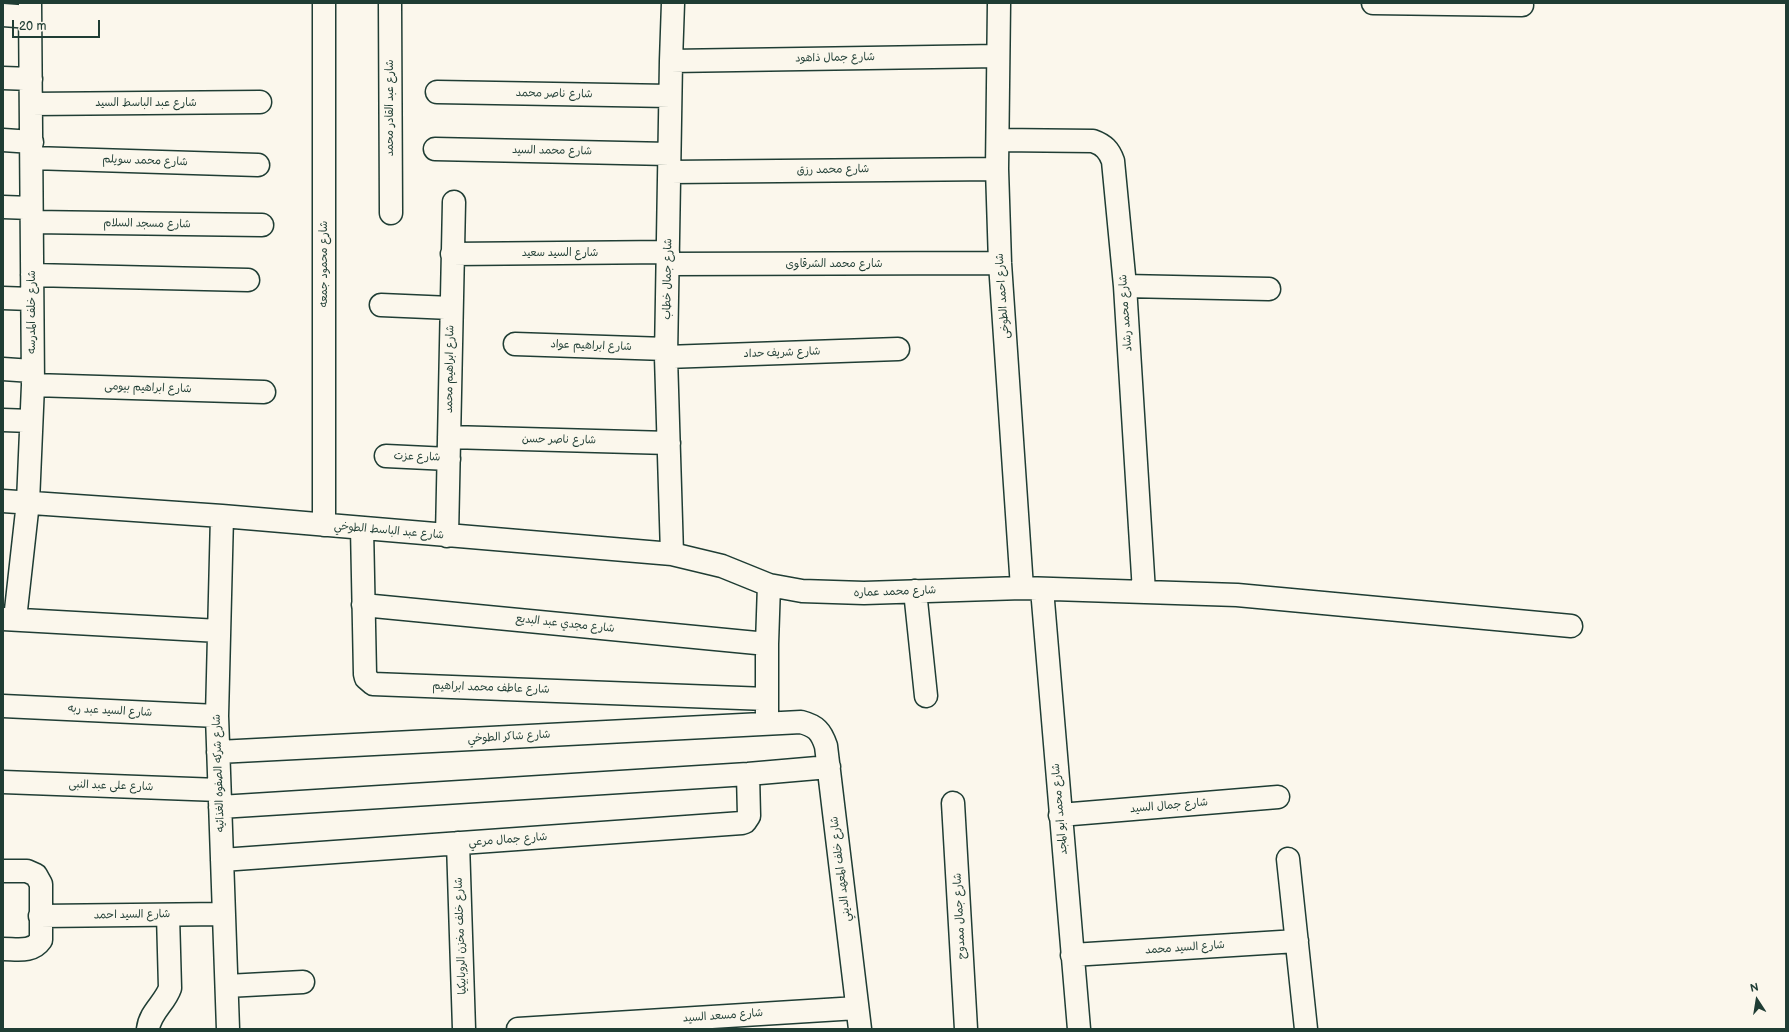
<!DOCTYPE html>
<meta charset="utf-8">
<style>
body{margin:0}
#map{position:relative;width:1789px;height:1032px;overflow:hidden;background:#fbf7ec;font-family:"Balsamiq Sans",sans-serif}
canvas{display:block}
.frame{position:absolute;inset:0;border:4px solid #1f3d34;pointer-events:none}
.north{position:absolute;left:1737px;top:980px;width:40px;height:40px;-webkit-text-stroke:3px #fbf7ec;paint-order:stroke;rotate:348deg;font-size:11px;font-weight:700;line-height:16px;text-align:center;color:#1f3d34}
.north::after{content:'';display:block;margin:auto;width:14px;height:18px;background:#1f3d34;clip-path:polygon(50% 0,100% 100%,50% 72%,0 100%)}
.scale{position:absolute;left:12px;top:20px;width:88px;height:18px;box-sizing:border-box;border:2px solid #1f3d34;border-top:0;padding-left:5px;font-size:12px;line-height:14px;white-space:nowrap;color:#1f3d34;-webkit-text-stroke:3px #fbf7ec;paint-order:stroke}
</style>
<div id="map">
<canvas width="1789" height="1032"></canvas>
<div class="frame"></div>
<div class="north">N</div>
<div class="scale">20 m</div>
</div>
<script>
const context = document.querySelector('canvas').getContext('2d');
context.lineJoin = 'round';
function strokePath(path, color, width, dash) {
  context.strokeStyle = color;
  context.lineWidth = width;
  context.lineCap = dash ? 'butt' : 'round';
  context.setLineDash(dash || []);
  context.stroke(path);
}
function write(font, color, halo, rows, align = 'center') {
  context.font = font + ' "Balsamiq Sans","Playpen Sans Arabic",sans-serif';
  context.lineWidth = 3;
  context.setLineDash([]);
  context.textBaseline = 'middle';
  context.strokeStyle = halo;
  context.fillStyle = color;
  for (const [text, x, y, turn = 0] of rows) {
    context.save();
    context.translate(x, y);
    context.rotate((+turn || 0) * Math.PI / 180);
    context.textAlign = isNaN(turn) ? turn : align;
    if (halo) context.strokeText(text, 0, 0);
    context.fillText(text, 0, 0);
    context.restore();
  }
}
const street = new Path2D(`
 M390 3 391 213
 M999 3 997 169 1000 263 1022 588
 M1373 3 1522 5
 M3 15 30 17
 M671 61 998 56
 M3 78 31 79
 M437 92 670 96
 M31 104 260 102
 M3 140 32 142
 M998 140 1093 141C1104 145 1109 150 1113 161L1125 286 1144 592
 M435 149 669 154
 M32 158 258 165
 M670 172 997 169
 M3 207 31 208
 M32 222 262 225
 M452 254 668 252
 M668 264 1000 263
 M32 275 248 280
 M1125 286 1269 289
 M3 298 31 299
 M381 305 451 308
 M515 344 666 349
 M666 357 898 349
 M3 369 32 371
 M33 385 264 392
 M3 420 31 421
 M449 437 669 443
 M386 456 449 459
 M3 501 222 516 672 554 722 566 769 585 802 591 864 593 1022 588 1237 595 1571 626
 M222 516 217 716 228 1029
 M324 525V3
 M362 528 365 674 366 678 373 684 767 699
 M447 536 454 202
 M672 554 666 357 671 61 673 3
 M1042 589 1079 1029
 M915 591 926 696
 M363 605 767 644
 M3 619 219 631
 M15 619 28 502 33 385 30 3
 M3 706 217 716
 M767 714V644L769 585
 M218 752 801 722C816 726 821 731 826 746L860 1029
 M3 782 219 790
 M953 803 966 1029
 M220 807 748 774 829 767
 M1060 815 1278 797
 M458 843 464 1029
 M1288 859 1306 1029
 M222 860 742 823 745 822 749 816 748 774
 M3 871H27L36 875 41 884V940C32 953 17 949 3 949
 M40 916 224 914
 M1072 955 1297 941
 M227 986 303 982
 M148 1029C150 1012 165 1003 170 988L168 915
 M518 1029 857 1008`);
const streetNames = [
 ["شارع جمال ذاهود",835,58,-1],
 ["شارع ناصر محمد",554,94,1],
 ["شارع عبد الباسط السيد",146,103],
 ["شارع عبد القادر محمد",390,108,-90],
 ["شارع محمد السيد",552,151,1],
 ["شارع محمد سويلم",145,161,2],
 ["شارع محمد رزق",833,170,-1],
 ["شارع مسجد السلام",147,224,1],
 ["شارع السيد سعيد",560,253],
 ["شارع محمود جمعه",324,264,-90],
 ["شارع محمد الشرقاوى",834,264],
 ["شارع جمال خطاب",668,279,-89],
 ["شارع احمد الطوخى",1003,296,-94],
 ["شارع خلف المدرسه",32,312,-90],
 ["شارع محمد رشاد",1126,313,-94],
 ["شارع ابراهيم عواد",591,346,2],
 ["شارع شريف حداد",782,353,-2],
 ["شارع ابراهيم محمد",450,369,-89],
 ["شارع ابراهيم بيومى",148,388,2],
 ["شارع ناصر حسن",559,440,1],
 ["شارع عزت",417,457,2],
 ["شارع عبد الباسط الطوخي",389,531,5],
 ["شارع محمد عماره",895,592,-2],
 ["شارع مجدي عبد البديع",565,624,6],
 ["شارع عاطف محمد ابراهيم",491,688,2],
 ["شارع السيد عبد ربه",110,711,3],
 ["شارع شاكر الطوخي",509,737,-3],
 ["شارع شركه الصفوه الغذائيه",219,773,-92],
 ["شارع على عبد النبى",111,786,2],
 ["شارع جمال السيد",1169,806,-5],
 ["شارع محمد ابو المجد",1060,809,-95],
 ["شارع جمال مرعي",508,840,-4],
 ["شارع خلف المعهد الديني",841,869,-97],
 ["شارع السيد احمد",132,915,-1],
 ["شارع جمال ممدوح",960,916,-93],
 ["شارع خلف مخزن الروبابيكيا",461,936,-92],
 ["شارع السيد محمد",1185,948,-4],
 ["شارع مسعد السيد",723,1016,-4]
];
strokePath(street, '#1f3d34', 25);
strokePath(street, '#fbf7ec', 22);
write('11px', '#1f3d34', '#fbf7ec', streetNames);
</script>
